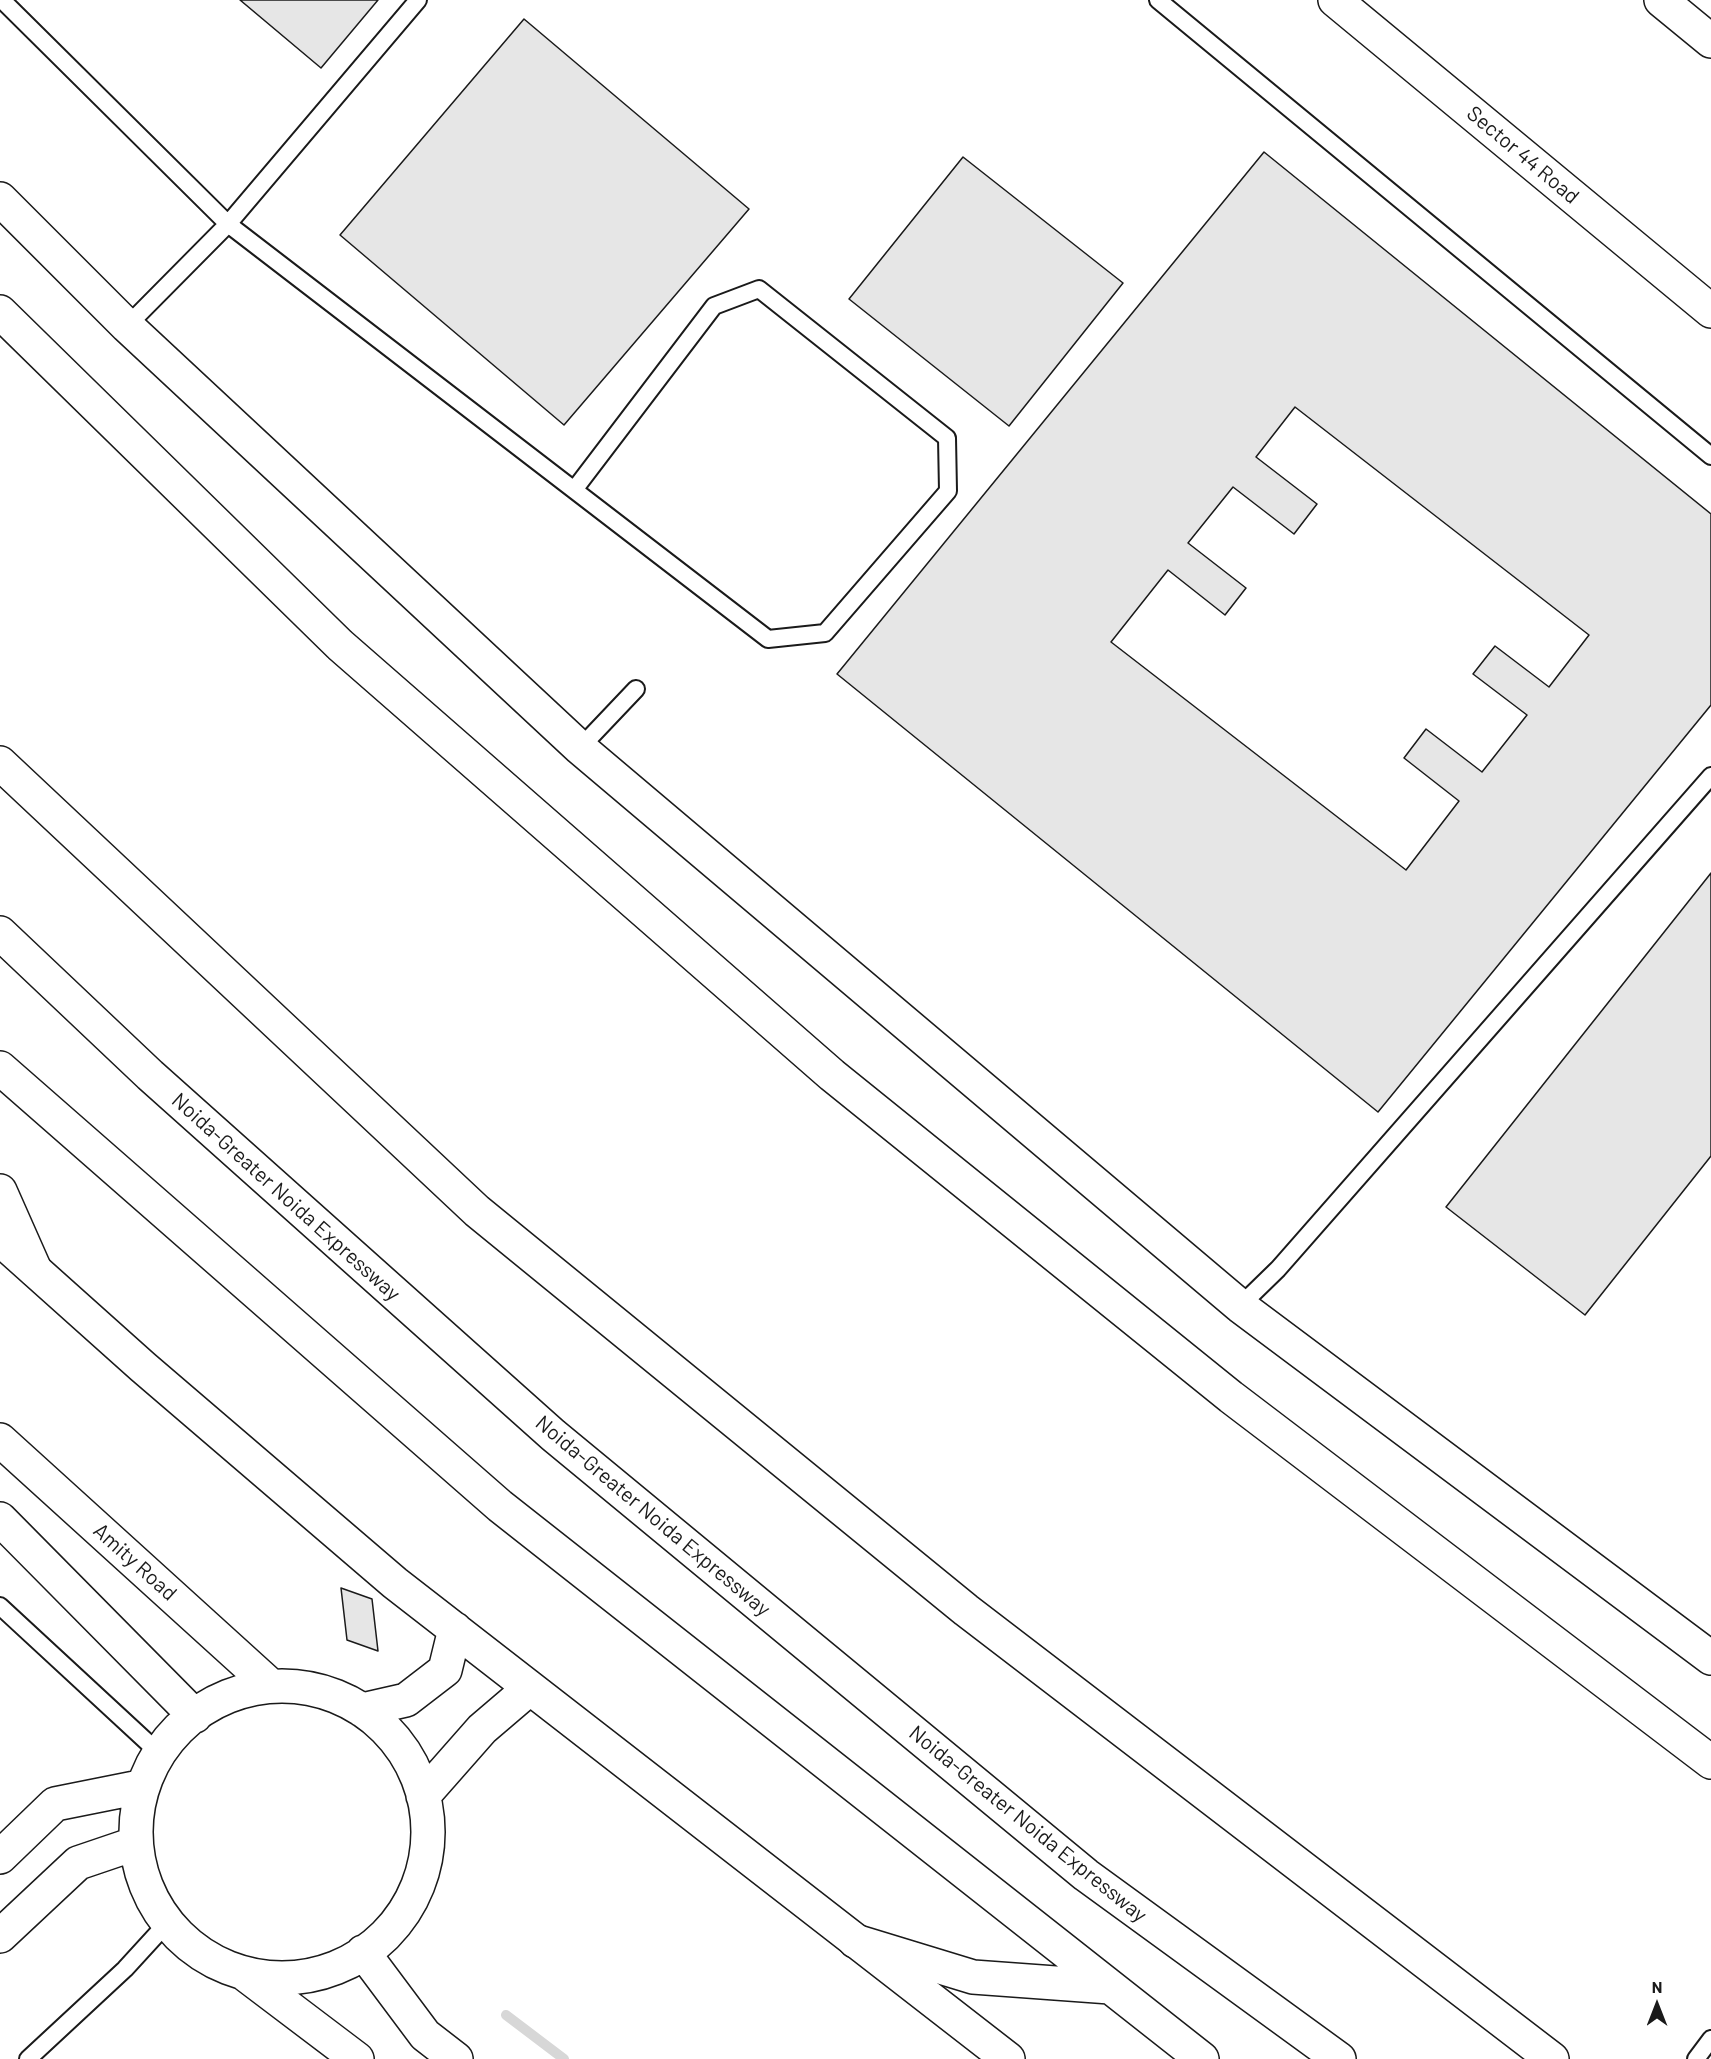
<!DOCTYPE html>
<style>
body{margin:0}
#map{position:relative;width:1711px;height:2059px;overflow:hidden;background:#fff;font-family:Barlow,sans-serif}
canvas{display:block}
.north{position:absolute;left:1627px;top:1975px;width:60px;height:60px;-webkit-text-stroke:4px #fff;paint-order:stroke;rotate:0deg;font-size:16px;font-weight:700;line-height:24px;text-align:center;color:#1a1a1a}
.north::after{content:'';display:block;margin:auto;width:21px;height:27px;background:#1a1a1a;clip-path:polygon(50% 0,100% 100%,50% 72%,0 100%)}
</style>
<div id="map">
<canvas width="1711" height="2059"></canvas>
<div class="north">N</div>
</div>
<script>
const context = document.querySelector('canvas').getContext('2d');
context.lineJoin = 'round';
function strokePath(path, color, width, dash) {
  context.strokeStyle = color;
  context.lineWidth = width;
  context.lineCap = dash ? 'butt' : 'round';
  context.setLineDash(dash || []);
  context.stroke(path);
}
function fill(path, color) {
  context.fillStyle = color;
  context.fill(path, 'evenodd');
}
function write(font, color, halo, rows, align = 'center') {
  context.font = font + ' Barlow,sans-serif';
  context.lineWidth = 4.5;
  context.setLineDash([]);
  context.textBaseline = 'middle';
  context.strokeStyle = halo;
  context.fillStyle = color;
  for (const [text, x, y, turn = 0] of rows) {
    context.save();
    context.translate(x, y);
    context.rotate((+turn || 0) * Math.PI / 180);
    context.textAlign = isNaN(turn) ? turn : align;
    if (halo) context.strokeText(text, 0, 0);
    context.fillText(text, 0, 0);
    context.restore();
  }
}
const stream = new Path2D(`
 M506 2015 564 2059`);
const building = new Path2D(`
 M240 0H378L321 68Z
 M524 19 749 209 564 425 340 235Z
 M1264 152 1711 514V705L1378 1112 837 674ZM1295 407 1589 635 1549 687 1495 646 1473 674 1527 715 1482 772 1426 729 1404 758 1459 801 1406 870 1111 642 1168 570 1225 615 1246 588 1188 543 1233 487 1294 534 1317 504 1256 457Z
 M963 157 1123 283 1009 426 849 299Z
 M1711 873V1156L1585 1315 1446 1207Z
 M341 1588 372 1599 378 1651 347 1640Z`);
const lane = new Path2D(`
 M2 0 228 224 418 0
 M1158 0 1711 456
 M127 326 228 224 768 639 825 633 948 491 947 438 759 289 714 306 574 490
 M580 748 636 689
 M1240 1306 1278 1269 1711 776
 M0 1606 159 1753
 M28 2059 125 1969 168 1922
 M1696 2059 1711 2039`);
const street = new Path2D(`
 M1335 0 1711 311
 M1661 0 1711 41`);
const secondary = new Path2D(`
 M0 199 127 326 580 748 1240 1306 1711 1658
 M0 312 340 645 832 1075 1231 1397 1711 1762
 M0 763 477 1211 966 1610 1552 2059
 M0 1239 143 1367 395 1583 1008 2059
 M0 1440 270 1685
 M0 1519 195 1716
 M136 1832a146 146 0 1 1 292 0a146 146 0 1 1-292 0Z
 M362 1710 406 1700 445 1670 455 1629
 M423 1796 482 1729 530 1688
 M0 1857 55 1804 140 1787
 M0 1936 78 1863 134 1844
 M363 1952 425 2035 456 2059
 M246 1975 357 2059`);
const highway = new Path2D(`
 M0 933 150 1075 553 1435 1086 1875 1339 2059
 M0 1068 500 1506 1202 2059
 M0 1191 35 1270
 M855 1941 973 1977 1110 1987`);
const streetNames = [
 ["Sector 44 Road",1523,155,40],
 ["Noida-Greater Noida Expressway",286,1197,42],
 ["Noida-Greater Noida Expressway",653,1516,40],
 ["Amity Road",135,1562,42],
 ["Noida-Greater Noida Expressway",1028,1824,39]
];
strokePath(stream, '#d7d7d7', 10);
fill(building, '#e6e6e6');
strokePath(building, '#1a1a1a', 1.5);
strokePath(lane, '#1a1a1a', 20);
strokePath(street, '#1a1a1a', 36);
strokePath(secondary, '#1a1a1a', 36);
strokePath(highway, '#1a1a1a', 36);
strokePath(lane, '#fff', 16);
strokePath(street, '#fff', 33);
strokePath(secondary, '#fff', 33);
strokePath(highway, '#fff', 33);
write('21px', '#1a1a1a', '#fff', streetNames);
</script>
